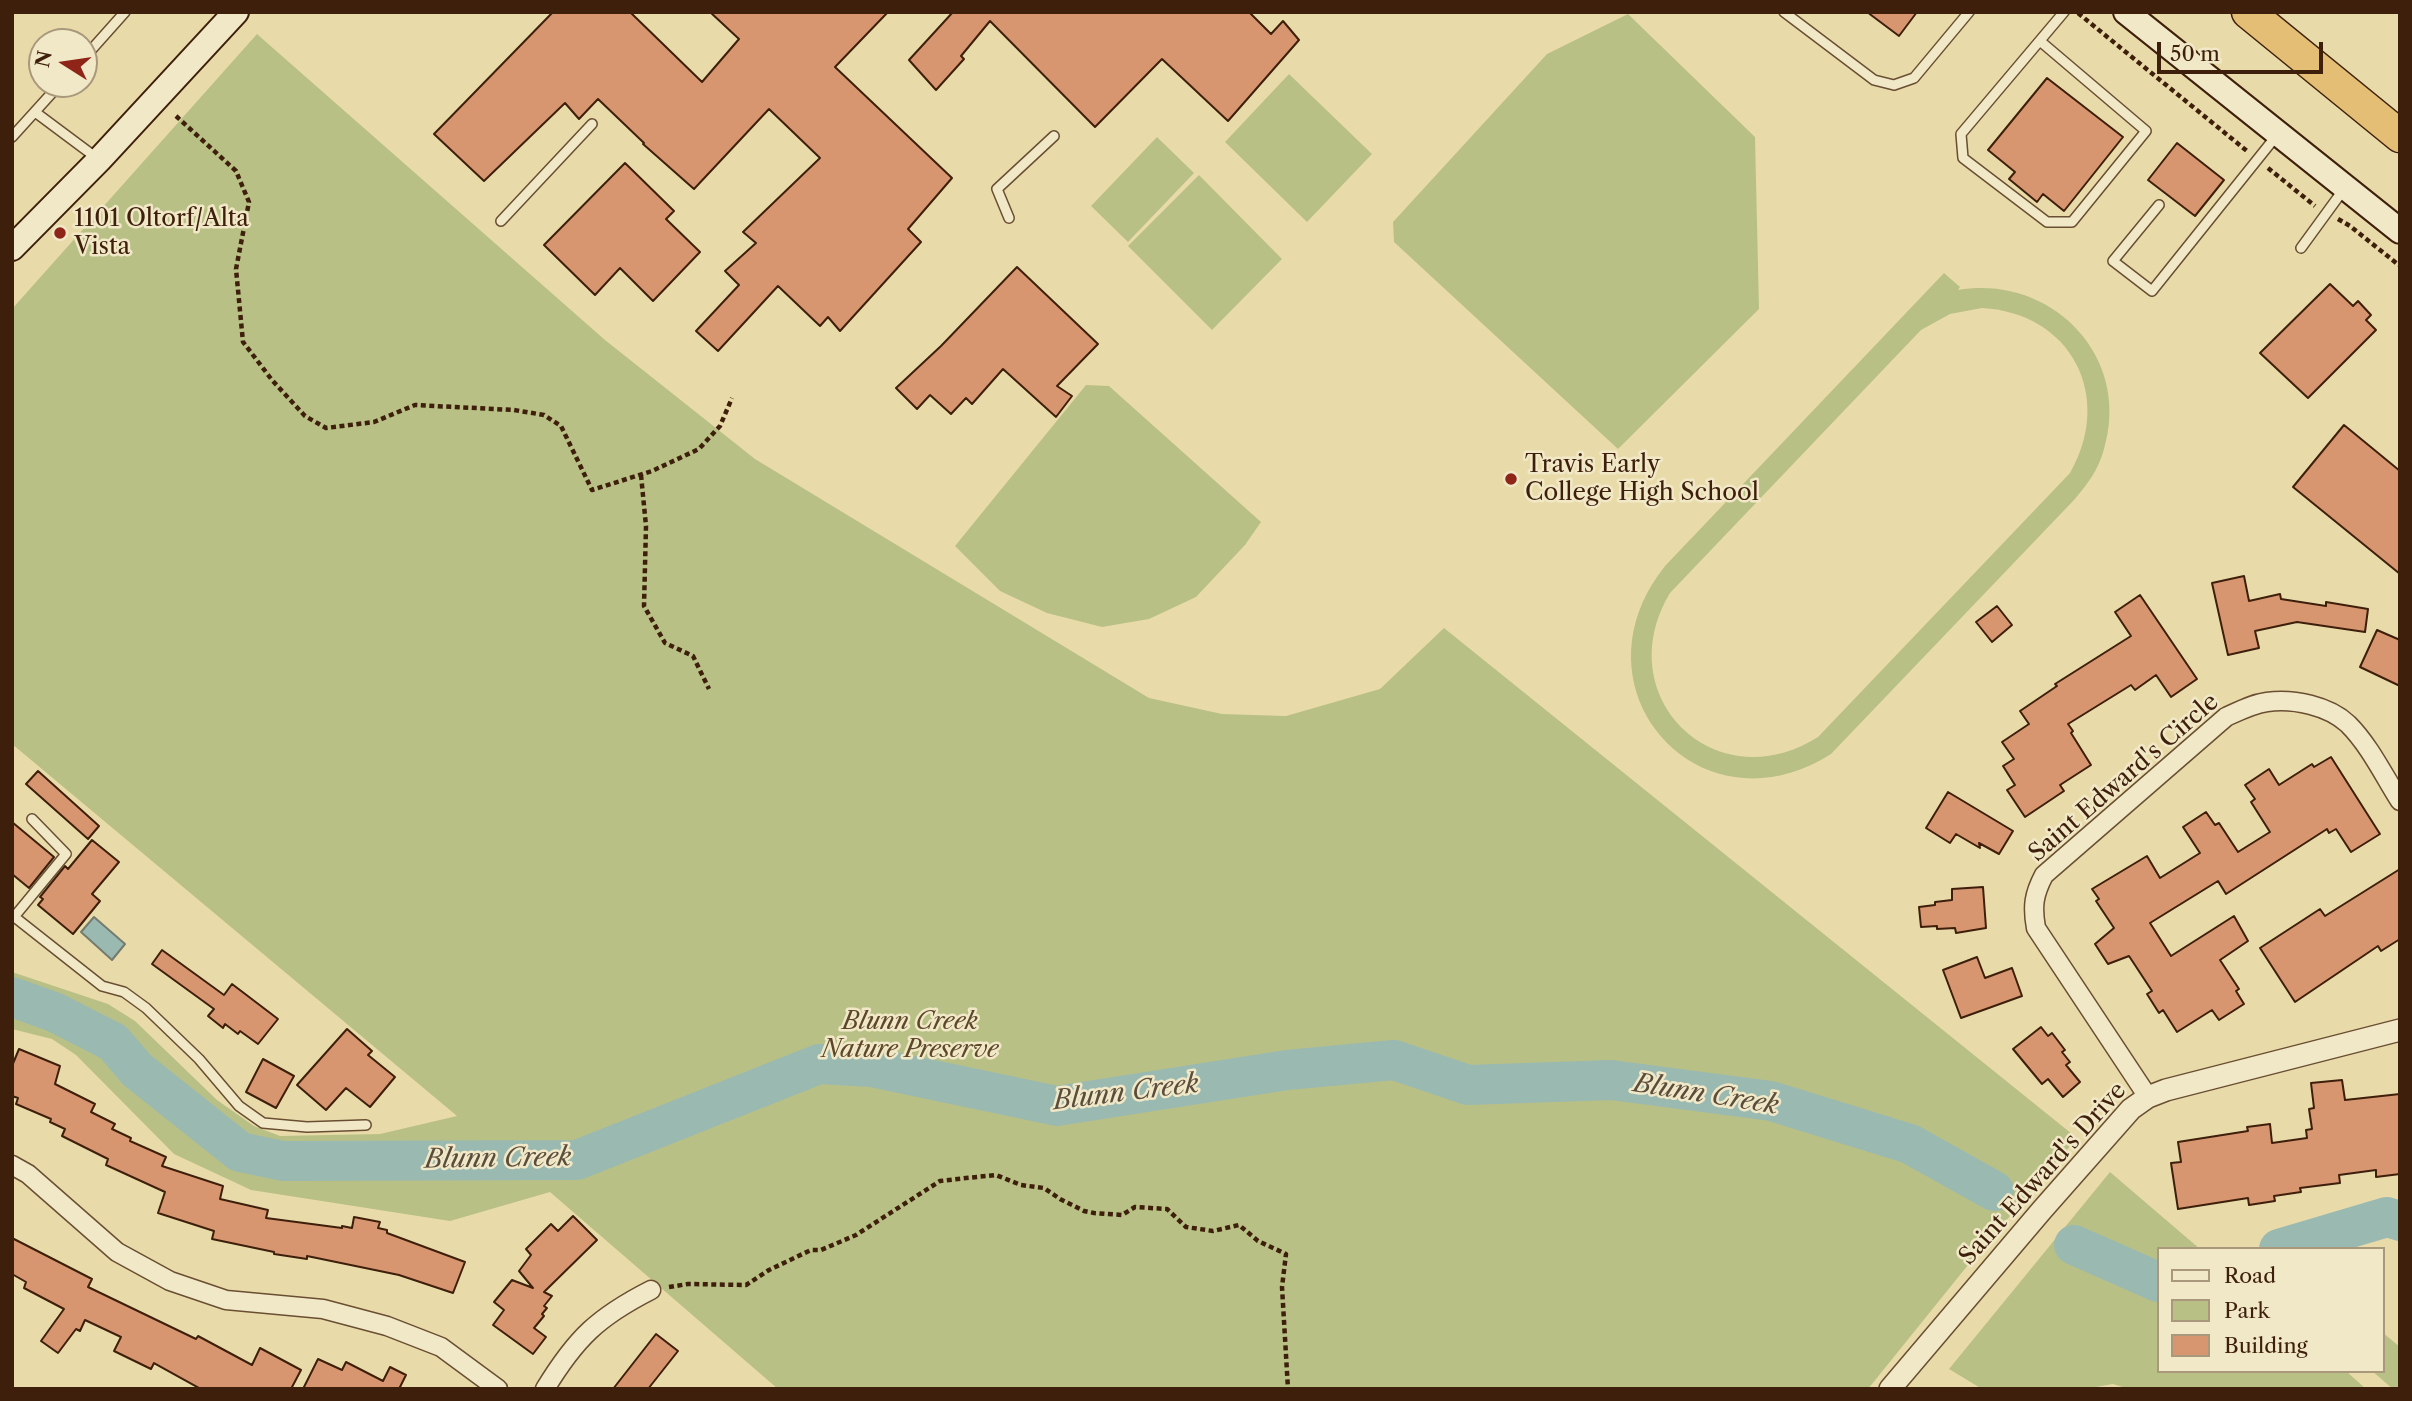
<!DOCTYPE html>
<style>
body{margin:0}
#map{position:relative;width:2412px;height:1401px;overflow:hidden;background:#e9dba9;font-family:"Libre Caslon Text",serif}
canvas{display:block}
.frame{position:absolute;inset:0;border:14px solid #3e1f0b;pointer-events:none}
.legend{position:absolute;left:2157px;top:1247px;width:228px;height:126px;box-sizing:border-box;background:#f1e8c7;border:2px solid #a9987c;margin:0;padding:9px 12px;list-style:none;font-size:21px;color:#3e1f0b}
.legend li{display:flex;align-items:center;gap:14px;height:35px}
.legend b{width:35px;border:2px solid #a9987c}
.north{position:absolute;left:28px;top:28px;width:70px;height:70px;box-sizing:border-box;background:#f1e8c7;border:2px solid #a9987c;border-radius:50%;rotate:282deg;font-size:19px;font-weight:700;line-height:28px;text-align:center;color:#3e1f0b}
.north::after{content:'';display:block;margin:auto;width:24px;height:32px;background:#8f2418;clip-path:polygon(50% 0,100% 100%,50% 72%,0 100%)}
.scale{position:absolute;left:2157px;top:42px;width:166px;height:32px;box-sizing:border-box;border:4px solid #3e1f0b;border-top:0;padding-left:9px;font-size:21px;line-height:24px;white-space:nowrap;color:#3e1f0b;-webkit-text-stroke:5px #f1e8c7;paint-order:stroke}
</style>
<div id="map">
<canvas width="2412" height="1401"></canvas>
<div class="frame"></div>
<ul class="legend">
<li><b style="height:9px;background:#f1e8c7"></b>Road</li>
<li><b style="height:19px;background:#b9c086"></b>Park</li>
<li><b style="height:19px;background:#d79670"></b>Building</li>
</ul>
<div class="north">N</div>
<div class="scale">50 m</div>
</div>
<script>
const context = document.querySelector('canvas').getContext('2d');
context.lineJoin = 'round';
function fill(path, color) {
  context.fillStyle = color;
  context.fill(path, 'evenodd');
}
function strokePath(path, color, width, dash) {
  context.strokeStyle = color;
  context.lineWidth = width;
  context.lineCap = dash ? 'butt' : 'round';
  context.setLineDash(dash || []);
  context.stroke(path);
}
function write(font, color, halo, rows, align = 'center') {
  context.font = font + ' "Libre Caslon Text",serif';
  context.lineWidth = 5;
  context.setLineDash([]);
  context.textBaseline = 'middle';
  context.strokeStyle = halo;
  context.fillStyle = color;
  for (const [text, x, y, turn = 0] of rows) {
    context.save();
    context.translate(x, y);
    context.rotate((+turn || 0) * Math.PI / 180);
    context.textAlign = isNaN(turn) ? turn : align;
    if (halo) context.strokeText(text, 0, 0);
    context.fillText(text, 0, 0);
    context.restore();
  }
}
const green = new Path2D(`
 M1628 14 1755 137 1759 309 1618 449 1394 242 1393 222 1547 54Z
 M257 34 605 340 755 459 1149 698 1222 714 1286 716 1380 689 1444 628 2077 1138 1968 1265 1868 1389H778L550 1192 450 1221 251 1190 174 1154 76 1055 52 1039 12 1029V972L108 1004 135 1021 217 1100 254 1126 280 1136 380 1134 457 1116 12 744V309Z
 M1289 74 1372 154 1307 222 1225 142Z
 M1157 137 1194 173 1128 242 1091 206Z
 M1199 175 1282 259 1212 330 1128 246Z
 M1944 273 1960 287 1958 290C2051 274 2132 356 2104 449 2099 469 2087 485 2074 500L1831 754C1699 838 1567 688 1665 566ZM1982 308C2072 313 2114 397 2070 473L1818 737C1715 802 1608 696 1670 593L1921 330 1950 314Z
 M1086 385 1109 386 1261 522 1245 545 1196 597 1149 619 1102 627 1047 613 1000 591 955 546Z
 M2110 1172 2200 1249H2158V1371H2346L2366 1389H2129L2113 1384 2084 1389H1982L1949 1369Z
 M2382 1332 2400 1347V1389H2393L2372 1371H2382Z`);
const water = new Path2D(`
 M94 917 125 944 112 960 81 932Z`);
const river = new Path2D(`
 M12 997 54 1012 113 1042 137 1070 240 1152 283 1161 577 1160 819 1064 871 1067 1057 1106 1287 1070 1394 1060 1468 1085 1611 1080 1771 1101 1910 1144 1994 1191
 M2074 1245 2158 1282
 M2279 1249 2387 1217 2400 1221`);
const building = new Path2D(`
 M553 12H630L702 82 739 39 710 12H888L835 67 952 178 908 229 921 242 840 331 828 317 820 326 778 286 718 351 696 331 739 285 725 271 756 243 743 232 820 158 769 109 694 189 643 144 644 143 598 99 579 119 565 103 484 181 434 134Z
 M953 12H1249L1271 34 1283 21 1299 40 1228 121 1162 59 1095 127 990 21 961 56 964 59 936 90 909 60Z
 M1867 12H1917L1899 36Z
 M2047 78 2123 137 2064 211 2043 194 2037 202 2009 179 2015 172 1988 150Z
 M2177 143 2224 180 2195 216 2148 180Z
 M625 163 674 211 666 219 700 252 653 301 620 268 595 295 544 245Z
 M1017 267 1098 344 1057 386 1072 396 1056 417 1003 369 972 404 966 398 951 414 930 395 917 409 896 388 941 346Z
 M2330 284 2353 306 2358 301 2371 315 2366 320 2376 330 2308 398 2260 353Z
 M2344 425 2400 471V574L2293 487Z
 M2244 576 2249 601 2280 594 2281 599 2326 606V602L2368 609 2365 632 2297 622 2255 631 2259 648 2228 655 2212 583Z
 M2140 595 2197 679 2171 697 2156 675 2135 690 2131 685 2068 724 2073 731 2071 733 2091 765 2060 785 2064 791 2025 817 2007 790 2015 785 2003 766 2014 759 2002 742 2029 724 2020 711 2057 686 2055 684 2131 636 2115 612Z
 M1997 606 2012 625 1992 642 1976 622Z
 M2377 630 2400 640V686L2360 667Z
 M2331 757 2380 834 2351 852 2336 829 2329 833 2327 829 2226 894 2218 881 2150 923 2171 956 2234 916 2248 941 2220 960 2239 989 2236 991 2244 1004 2219 1020 2212 1010 2177 1032 2163 1010 2159 1013 2147 994 2152 991 2129 956 2108 964 2095 944 2114 928 2096 901 2099 899 2092 889 2147 856 2160 878 2200 853 2183 827 2206 812 2215 825 2219 823 2238 852 2270 832 2251 802 2255 799 2245 785 2269 769 2279 785 2312 764 2314 767Z
 M38 771 99 826 88 839 26 784Z
 M1948 792 2013 831 1999 854 1979 843 1980 848 1956 834 1950 843 1926 828Z
 M12 822 54 857 29 888 12 874Z
 M92 840 119 862 92 894 100 901 73 934 38 905 43 899 40 897 65 866 68 869Z
 M2400 869V939L2381 951 2378 946 2295 1002 2260 948 2320 909 2325 916Z
 M1983 887 1986 928 1956 933 1955 928 1937 929V926L1921 927 1919 907 1935 905V902L1952 900V889Z
 M162 950 224 995 232 984 278 1019 258 1044 240 1031 238 1034 225 1024 223 1028 208 1016 214 1009 152 964Z
 M1977 957 1985 978 2012 968 2022 996 1961 1018 1943 970Z
 M2041 1027 2048 1036 2052 1033 2065 1050 2062 1052 2070 1062 2066 1065 2080 1082 2063 1097 2048 1079 2042 1084 2013 1049Z
 M347 1029 372 1051 368 1055 395 1077 370 1107 346 1088 326 1110 297 1085Z
 M19 1049 60 1066 55 1084 95 1104 91 1112 115 1124 112 1129 131 1138 130 1141 166 1157 162 1166 223 1186 220 1199 268 1210 266 1218 342 1228V1226L352 1228 354 1217 380 1222 378 1228 387 1230V1233L465 1262 453 1293 399 1275 307 1256V1259L274 1254V1252L212 1239 214 1231 158 1213 165 1192 106 1165 108 1159 62 1136 65 1129 50 1122 51 1119 16 1104 18 1098 12 1096V1066Z
 M263 1059 294 1076 276 1108 246 1092Z
 M2342 1080 2345 1100 2400 1094V1174L2376 1177V1170L2339 1175 2340 1183 2300 1188 2301 1192 2274 1196 2275 1201 2249 1205 2248 1198 2178 1209 2171 1163 2181 1162 2178 1142 2248 1131 2247 1127 2270 1124 2272 1143 2307 1138 2306 1130 2312 1129 2309 1109 2314 1108 2311 1083Z
 M573 1216 597 1240 544 1292 552 1296 544 1306 547 1308 542 1314 544 1316 534 1328 546 1337 533 1354 493 1325 504 1310 494 1302 512 1280 533 1288 519 1271 531 1255 526 1249 551 1224 558 1231Z
 M12 1238 92 1279 88 1287 196 1339 198 1336 252 1365 260 1348 301 1370 291 1389H201L154 1363 151 1369 114 1351 121 1337 85 1320 80 1331 76 1329 58 1353 41 1341 64 1309 24 1288 26 1282 12 1274Z
 M656 1334 678 1351 648 1389H613Z
 M318 1359 342 1370 346 1362 383 1381 390 1367 406 1375 399 1389H303Z`);
const path = new Path2D(`
 M2078 13 2247 151
 M176 116 236 171 249 202 236 269 243 342 272 380 305 416 326 428 374 422 415 405 514 410 544 415 561 426 592 490 652 471 699 449 720 426 732 398
 M2268 168 2315 206
 M2338 219 2350 226 2400 266
 M641 475 646 526 644 606 665 643 693 656 709 689
 M669 1287 688 1284 746 1285 769 1270 811 1250H821L856 1235 940 1181 966 1178 996 1175 1021 1185 1044 1188 1060 1199 1084 1211 1094 1213 1122 1215 1135 1207 1167 1209 1186 1227 1213 1231 1239 1225 1258 1241 1286 1254 1282 1287 1288 1389`);
const service = new Path2D(`
 M1784 12 1874 80 1894 85 1914 78 1969 12
 M2040 41 2146 131 2072 222H2047L1963 158 1961 134 2064 12
 M84 58 125 12
 M35 112 98 159
 M12 137 60 84
 M2159 205 2113 261 2152 291 2277 135
 M1009 218 997 189 1054 136
 M501 221 592 124
 M2301 248 2344 189
 M12 915 102 986 124 992 146 1008 199 1059 239 1106 263 1123 307 1127 366 1125
 M14 917 66 854 32 819`);
const minor = new Path2D(`
 M2148 1097 2036 928C2032 906 2034 894 2044 875L2226 717C2239 711 2252 704 2267 702 2293 698 2329 706 2348 724 2370 746 2384 776 2400 801
 M12 1165 28 1174 117 1252 170 1281 226 1300 323 1309 387 1326 441 1347 498 1389
 M545 1389C576 1338 598 1317 651 1290`);
const tertiary = new Path2D(`
 M1890 1389 2042 1210 2131 1109 2148 1097 2166 1090 2400 1030`);
const secondary = new Path2D(`
 M2126 12 2400 231
 M12 248 99 160 236 12`);
const motorway = new Path2D(`
 M2248 12 2400 136`);
const markers = [
 [60,233,7,"#8f2418"],
 [1511,479,7,"#8f2418"]
];
const poiNames = [
 ["1101 Oltorf/Alta",74,219],
 ["Vista",74,247],
 ["Travis Early",1525,465],
 ["College High School",1525,493]
];
const streetNames = [
 ["Saint Edward's Circle",2124,778,-41],
 ["Saint Edward's Drive",2043,1174,-48]
];
const parkNames = [
 ["Blunn Creek",910,1022],
 ["Nature Preserve",910,1050]
];
const waterNames = [
 ["Blunn Creek",1126,1093,-7],
 ["Blunn Creek",1706,1095,9],
 ["Blunn Creek",498,1159,-1]
];
fill(green, '#b9c086');
fill(water, '#9ab9b1');
strokePath(water, '#757b6f', 2);
strokePath(river, '#9ab9b1', 40);
fill(building, '#d79670');
strokePath(building, '#3e1f0b', 2);
strokePath(service, '#694e32', 12);
strokePath(minor, '#694e32', 21);
strokePath(tertiary, '#694e32', 24);
strokePath(secondary, '#3e1f0b', 28);
strokePath(motorway, '#3e1f0b', 35);
strokePath(path, '#3e1f0b', 4.5, [5, 3.5]);
strokePath(service, '#f1e8c7', 9);
strokePath(minor, '#f1e8c7', 18);
strokePath(tertiary, '#f1e8c7', 21);
strokePath(secondary, '#f1e8c7', 24);
strokePath(motorway, '#e4be74', 32);
for (const [x, y, r, color] of markers) {
  const dot = new Path2D();
  dot.arc(x, y, r, 0, 2 * Math.PI);
  context.fillStyle = color;
  context.fill(dot);
  strokePath(dot, '#f1e8c7', 2.5);
}
write('24px', '#3e1f0b', '#f1e8c7', poiNames, 'left');
write('24px', '#3e1f0b', '#f1e8c7', streetNames);
write('italic 24px', '#5d472a', '#f1e8c7', parkNames);
write('italic 26px', '#5a4d3d', '#f1e8c7', waterNames);
</script>
